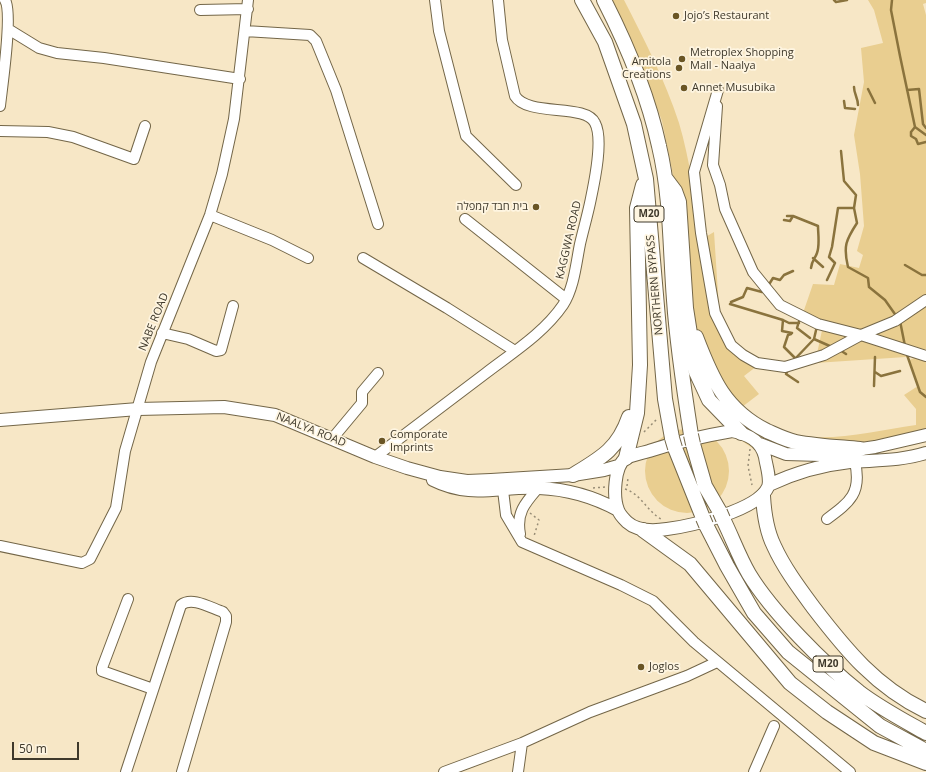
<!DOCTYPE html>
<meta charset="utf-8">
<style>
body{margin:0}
#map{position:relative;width:926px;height:772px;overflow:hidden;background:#f7e7c6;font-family:"Open Sans",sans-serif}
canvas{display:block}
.scale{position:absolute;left:12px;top:742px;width:67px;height:18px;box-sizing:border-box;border:2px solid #3f392b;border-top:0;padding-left:5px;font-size:12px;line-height:14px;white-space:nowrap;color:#3f392b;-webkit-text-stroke:3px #fef5e1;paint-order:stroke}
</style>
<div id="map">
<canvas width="926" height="772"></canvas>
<div class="scale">50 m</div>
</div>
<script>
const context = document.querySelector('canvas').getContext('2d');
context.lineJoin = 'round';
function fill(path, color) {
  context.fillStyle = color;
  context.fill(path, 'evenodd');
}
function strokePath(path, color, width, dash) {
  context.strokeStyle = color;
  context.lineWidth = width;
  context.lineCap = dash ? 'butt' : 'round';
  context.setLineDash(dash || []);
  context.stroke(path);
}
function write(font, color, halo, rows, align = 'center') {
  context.font = font + ' "Open Sans",Heebo,sans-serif';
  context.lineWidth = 3.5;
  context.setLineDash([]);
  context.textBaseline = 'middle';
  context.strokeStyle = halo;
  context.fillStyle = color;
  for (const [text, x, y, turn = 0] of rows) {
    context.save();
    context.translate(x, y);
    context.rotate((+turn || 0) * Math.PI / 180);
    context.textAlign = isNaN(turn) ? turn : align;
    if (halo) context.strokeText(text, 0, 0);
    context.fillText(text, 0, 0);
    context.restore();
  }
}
const green = new Path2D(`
 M612 0H624C644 39 665 80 679 123 690 160 695 201 702 239L714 232 720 324 757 366 744 376 759 394 742 407C750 414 760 424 769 428 816 447 868 432 916 425V409L904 395 918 386 909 360 926 354V437L903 445 757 451 742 441 733 427 707 407 672 170 662 121 628 32Z
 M868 0H926V3L923 4 926 15V349L906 357 815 363 824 321 803 313 813 284 834 285 840 264 859 268 863 255 857 251 864 226 860 174 854 135 864 82 861 48 883 43 874 10Z
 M645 471a42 42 0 1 1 84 0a42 42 0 1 1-84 0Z`);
const stream = new Path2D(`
 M834 0 836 2 847 0
 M892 0 891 10 900 56 915 127 911 132V136L916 139 918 144 926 142
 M854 87C854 94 858 98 858 105
 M868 89 875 103
 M907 90 919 89 923 124 926 128
 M844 101 845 108 855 109
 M915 127 926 135
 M841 151 844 181 856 195 854 208 857 223C846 240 843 246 848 267L868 278 869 287 885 300 897 317
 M787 216H793L818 226C818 234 820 245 817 253 815 259 812 260 811 268
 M784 220 790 221 793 216
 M813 258 823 267
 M905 265 922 275H926
 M827 280 835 263 829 257 832 247 838 208H853
 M768 286 773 278 780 280 784 275 793 271
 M731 302 743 297 747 288 762 292 764 289
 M730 304 783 320 782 331 792 333
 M800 318 797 328 810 338
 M783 320 789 323H799
 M900 321 905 346
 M791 334 788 335 784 347 795 358
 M814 339 832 347
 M840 350 846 354
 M906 352 920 392 926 397
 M794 360 814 339 817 326
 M788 370 786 374 798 382
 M875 372 881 376 900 371
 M874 386 875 357`);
const path = new Path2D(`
 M644 432 657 419
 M750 449 748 466 752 485
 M627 486 628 478
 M593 488 606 487
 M625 489C641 494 647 511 661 519
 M530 513 539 520 534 536`);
const minor = new Path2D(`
 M435 0 439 31 466 136 516 185
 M200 10 248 9
 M8 29 39 48 57 53 104 58 240 79
 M245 31 310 35 316 41 336 90 378 224
 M718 90 694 172 701 233 715 313 731 345 743 355 757 363 785 367 824 355 861 335 895 321 926 300
 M0 106C2 87 13 13 5 0
 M717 106 713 165 720 185 725 209 753 272 766 288 780 305 818 324 861 335 926 356
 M0 131 48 132 73 137 134 159 145 126
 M210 215 272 240 308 258
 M465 219 566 299
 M363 258 447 308 515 351
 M162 333 188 339 216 351 221 350 233 306
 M332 439 362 403V392L378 373
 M375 457C412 429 449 401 486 373 512 353 544 333 563 305 574 288 576 264 580 244 583 231 587 217 590 203 594 184 604 140 595 123 586 103 528 117 515 96L502 40 498 0
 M502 482 506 515 522 542 621 585 653 601 694 642 850 772
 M827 519C850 502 862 493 855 462
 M520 534C516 513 525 503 538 488
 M0 546 82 563 90 559 116 508 125 451 151 362 210 215 222 174 234 119 248 0
 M128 599 102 668V671L153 689
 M126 772 181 605C192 596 211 608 223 612L226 616V622L182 772
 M444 772 522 743 590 712 687 676 717 662
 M518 772 522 743
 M754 772 774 726`);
const major = new Path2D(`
 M0 420 138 409 224 407 275 415 375 457 407 468 440 477 467 481 491 480 573 475 604 470 618 466
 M732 431C747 434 761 440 765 457 766 465 771 479 768 487 758 510 691 526 667 529 654 531 638 532 627 522 624 519 619 513 618 510 613 497 614 466 626 458 632 455 642 453 649 451 676 442 703 436 732 431Z
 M760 444 786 454 821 455 875 447 926 435
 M433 480C471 499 499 486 539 488 566 489 594 497 618 510
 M769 485C794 473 822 465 850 462 876 460 901 461 926 453`);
const highway = new Path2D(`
 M582 0 605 42 634 124 646 179 665 399 672 438
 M604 0C628 47 648 95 659 146 671 196 670 249 674 300 677 345 684 390 691 435
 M666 179 675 191 679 202 686 308 696 372 709 400 741 433
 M696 337C712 379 725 410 767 431 776 435 786 440 796 442 817 446 839 447 860 449
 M693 444 705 486 720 512
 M675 448 703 518
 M626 458 637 413 640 365 637 208 643 185
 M573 475C601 458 618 449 629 417
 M763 496C764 513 766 530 774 546 784 568 799 588 813 607 846 650 876 687 926 711
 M723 519C732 537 739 557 749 574 772 612 824 664 859 692 880 708 903 720 926 733
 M706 525 727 566 754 613 788 652 880 726 926 751
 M643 530 690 564 790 683 827 712 874 743 926 763`);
const highwayBridge = new Path2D(`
 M691 435 693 444
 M672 438 675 448
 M720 512 723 519
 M703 518 706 525`);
const markers = [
 [676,16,4,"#6a5524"],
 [682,59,4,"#6a5524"],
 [679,68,4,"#6a5524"],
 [684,88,4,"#6a5524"],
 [536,207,4,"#6a5524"],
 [382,441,4,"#6a5524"],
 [641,667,4,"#6a5524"]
];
const shields = [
 [649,214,30],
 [828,664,30]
];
const shieldNames = [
 ["M20",649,214],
 ["M20",828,664]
];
const poiNames = [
 ["Jojo’s Restaurant",684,16],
 ["Metroplex Shopping",690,53],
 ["Mall - Naalya",690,66],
 ["Amitola",671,62,"right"],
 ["Creations",671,75,"right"],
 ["Annet Musubika",692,88],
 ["בית חבד קמפלה",528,207,"right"],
 ["Comporate",390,435],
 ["Imprints",390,448],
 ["Joglos",649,667]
];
const streetNames = [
 ["KAGGWA ROAD",569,240,-77],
 ["NORTHERN BYPASS",655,285,-95],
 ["NABE ROAD",154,322,-68],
 ["NAALYA ROAD",311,430,22]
];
fill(green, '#e9ce90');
strokePath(stream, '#8a733d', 2.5);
strokePath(minor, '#736648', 12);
strokePath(major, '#736648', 14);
strokePath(highway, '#736648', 16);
strokePath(path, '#978c75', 1.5, [2, 3]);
strokePath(minor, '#fff', 10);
strokePath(major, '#fff', 12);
strokePath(highway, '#fff', 14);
strokePath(highwayBridge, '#736648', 16, []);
strokePath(highwayBridge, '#fff', 14);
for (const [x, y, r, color] of markers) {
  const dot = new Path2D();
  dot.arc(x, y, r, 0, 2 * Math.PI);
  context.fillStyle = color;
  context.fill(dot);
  strokePath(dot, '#fef5e1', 1.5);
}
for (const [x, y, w] of shields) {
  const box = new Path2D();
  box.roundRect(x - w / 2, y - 8, w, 16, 3);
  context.fillStyle = '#fef5e1';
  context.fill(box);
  strokePath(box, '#3f392b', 1);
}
write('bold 10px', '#3f392b', null, shieldNames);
write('11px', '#3f392b', '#fef5e1', poiNames, 'left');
write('11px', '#3f392b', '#fef5e1', streetNames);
</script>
